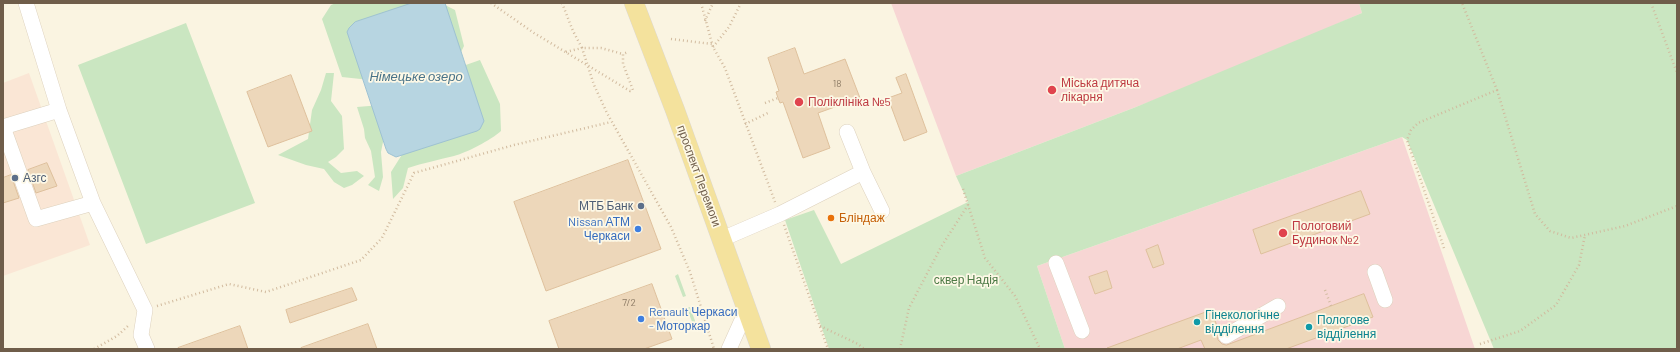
<!DOCTYPE html>
<meta charset="utf-8">
<style>
body{margin:0}
#map{position:relative;width:1680px;height:352px;overflow:hidden;background:#faf4e1;font-family:Barlow,sans-serif}
canvas{display:block}
.frame{position:absolute;inset:0;border:4px solid #6f5d4a;pointer-events:none}
</style>
<div id="map">
<canvas width="1680" height="352"></canvas>
<div class="frame"></div>
</div>
<script>
const context = document.querySelector('canvas').getContext('2d');
context.lineJoin = 'round';
function fill(path, color) {
  context.fillStyle = color;
  context.fill(path, 'evenodd');
}
function strokePath(path, color, width, dash) {
  context.strokeStyle = color;
  context.lineWidth = width;
  context.lineCap = dash ? 'butt' : 'round';
  context.setLineDash(dash || []);
  context.stroke(path);
}
function write(font, color, halo, rows, align = 'center') {
  context.font = font + ' Barlow,sans-serif';
  context.lineWidth = 3.5;
  context.setLineDash([]);
  context.textBaseline = 'middle';
  context.strokeStyle = halo;
  context.fillStyle = color;
  for (const [text, x, y, turn = 0] of rows) {
    context.save();
    context.translate(x, y);
    context.rotate((+turn || 0) * Math.PI / 180);
    context.textAlign = isNaN(turn) ? turn : align;
    if (halo) context.strokeText(text, 0, 0);
    context.fillText(text, 0, 0);
    context.restore();
  }
}
const commercial = new Path2D(`
 M29 73 90 245 3 276V83Z`);
const medical = new Path2D(`
 M891 3H1359L1362 13 1222 74 956 176Z
 M1402 137 1475 349H1065L1037 266Z`);
const green = new Path2D(`
 M336 3H441L455 10 464 46 458 58 370 80 342 77 322 19 331 5Z
 M1359 3H1677V349H1494L1407 140 1402 137 1037 266 1065 349H829L785 220 814 210 841 264 968 202 956 176 1136 107 1362 13Z
 M186 23 255 203 146 244 78 65Z
 M480 60 500 104 501 131C491 140 466 153 454 156 438 160 423 163 408 168L403 188 393 199 391 172 408 145 460 67Z
 M326 73H334L331 101 342 116 344 149 336 157 328 162 341 173 357 171 364 176 352 185 344 188 334 182 324 169 306 165 278 155 308 139 312 110 321 90Z
 M381 105 385 132 381 152 383 177 379 191 368 185 375 177 371 151 365 138 364 129 357 107Z
 M678 274 686 296 683 297 675 276Z
 M690 307 698 329 695 330 687 308Z`);
const water = new Path2D(`
 M412 3H445L484 121 480 129 477 131 396 157 388 153 386 149 347 32 349 28 355 22Z`);
const building = new Path2D(`
 M795 48 804 74 845 59 860 98 818 113 830 148 803 158 783 102 780 103 778 98 776 92 779 91 768 58Z
 M906 74 927 132 904 141 888 98 902 93 896 78Z
 M291 75 312 131 268 147 247 92Z
 M628 160 661 249 546 291 514 202Z
 M47 163 57 186 36 193 28 170Z
 M11 175 19 198 3 203V178Z
 M1361 191 1370 214 1261 254 1253 230Z
 M1158 245 1164 264 1153 268 1146 250Z
 M1107 271 1112 288 1095 294 1089 277Z
 M652 284 672 339 644 349H559L549 321Z
 M352 288 357 300 290 323 286 310Z
 M1364 294 1373 317 1286 349H1205L1201 340 1177 349H1107V348L1211 310 1219 331 1217 336 1218 340 1222 344 1226 345Z
 M368 324 377 349H301V348Z
 M240 326 248 349H178V348Z`);
const path = new Path2D(`
 M491 3 534 33 630 91 633 90 623 64V54L628 52
 M562 3 573 31 582 48H601L623 54
 M701 3 713 47 725 68 775 202
 M1651 3 1677 73
 M705 21 713 3
 M671 39 712 44
 M713 47 729 27 741 3
 M566 52 582 48 594 85 607 113 671 227 690 272 714 349
 M1497 90 1535 214 1550 231 1571 238 1625 226 1677 206
 M765 103 778 98
 M745 124 768 113
 M963 189 985 258 1015 296 1040 349
 M784 225 828 349
 M1444 248 1407 140 1411 130 1418 123 1497 90 1462 3
 M1325 290 1331 306
 M157 306 229 284 266 292 361 260 382 238 414 173 514 145 611 122
 M820 326 858 344 864 349
 M1480 344 1520 331 1556 305 1579 265 1585 235
 M94 349 117 336 129 325
 M900 349 909 308 941 247 968 205
 M1108 349 1109 348`);
const minor = new Path2D(`
 M26 3 59 110 93 203 145 310 141 335 147 349
 M3 127 36 219 93 203
 M3 127 59 110
 M863 172 882 211
 M722 239 780 214 863 172 847 132
 M1056 263 1082 331
 M1375 272 1385 300
 M1226 336 1278 306
 M729 349 747 309`);
const major = new Path2D(`
 M634 3 675 110 761 349`);
const markers = [
 [1052,90,5,"#e0444e"],
 [799,102,5,"#e0444e"],
 [15,178,4,"#5c6f8a"],
 [641,206,4,"#5c6f8a"],
 [831,218,4,"#e8710a"],
 [638,229,4,"#3f7fe0"],
 [1283,233,5,"#e0444e"],
 [641,319,4,"#3f7fe0"],
 [1197,322,4,"#0f9aa8"],
 [1309,327,4,"#0f9aa8"]
];
const numberNames = [
 ["18",837,84],
 ["7/2",629,303]
];
const healthNames = [
 ["Міська дитяча",1061,83],
 ["лікарня",1061,97],
 ["Поліклініка №5",808,102],
 ["Пологовий",1292,226],
 ["Будинок №2",1292,240]
];
const streetNames = [
 ["проспект Перемоги",699,176,70]
];
const serviceNames = [
 ["Азгс",23,178],
 ["МТБ Банк",633,206,"right"]
];
const foodNames = [
 ["Бліндаж",839,218]
];
const shopNames = [
 ["Nissan АТМ",630,222],
 ["Черкаси",630,236],
 ["Renault Черкаси",649,312,"left"],
 ["- Моторкар",649,326,"left"]
];
const parkNames = [
 ["сквер Надія",966,280]
];
const cultureNames = [
 ["Гінекологічне",1205,315],
 ["відділення",1205,329],
 ["Пологове",1317,320],
 ["відділення",1317,334]
];
const waterNames = [
 ["Німецьке озеро",416,77]
];
fill(commercial, '#fae6d5');
fill(medical, '#f7d6d4');
fill(green, '#cae6c1');
fill(water, '#b7d5e1');
strokePath(water, '#9ec2d2', 1);
fill(building, '#edd7ba');
strokePath(building, '#dec09c', 1);
strokePath(minor, '#ddd1bd', 16);
strokePath(major, '#dcd8d4', 20);
strokePath(path, '#d1ba9e', 2.5, [1, 3]);
strokePath(minor, '#fff', 15);
strokePath(major, '#f4e29d', 19);
for (const [x, y, r, color] of markers) {
  const dot = new Path2D();
  dot.arc(x, y, r, 0, 2 * Math.PI);
  context.fillStyle = color;
  context.fill(dot);
  strokePath(dot, '#fdf8e6', 1.5);
}
write('10px', '#8e7c66', null, numberNames);
write('12px', '#be3a42', '#fdf8e6', healthNames, 'left');
write('12px', '#6f5d4a', '#fdf8e6', streetNames);
write('12px', '#4e5e75', '#fdf8e6', serviceNames, 'left');
write('12px', '#c56008', '#fdf8e6', foodNames, 'left');
write('12px', '#366cbe', '#fdf8e6', shopNames, 'right');
write('12px', '#4d7a46', '#fdf8e6', parkNames);
write('12px', '#0d838f', '#fdf8e6', cultureNames, 'left');
write('italic 13px', '#497388', '#fdf8e6', waterNames);
</script>
